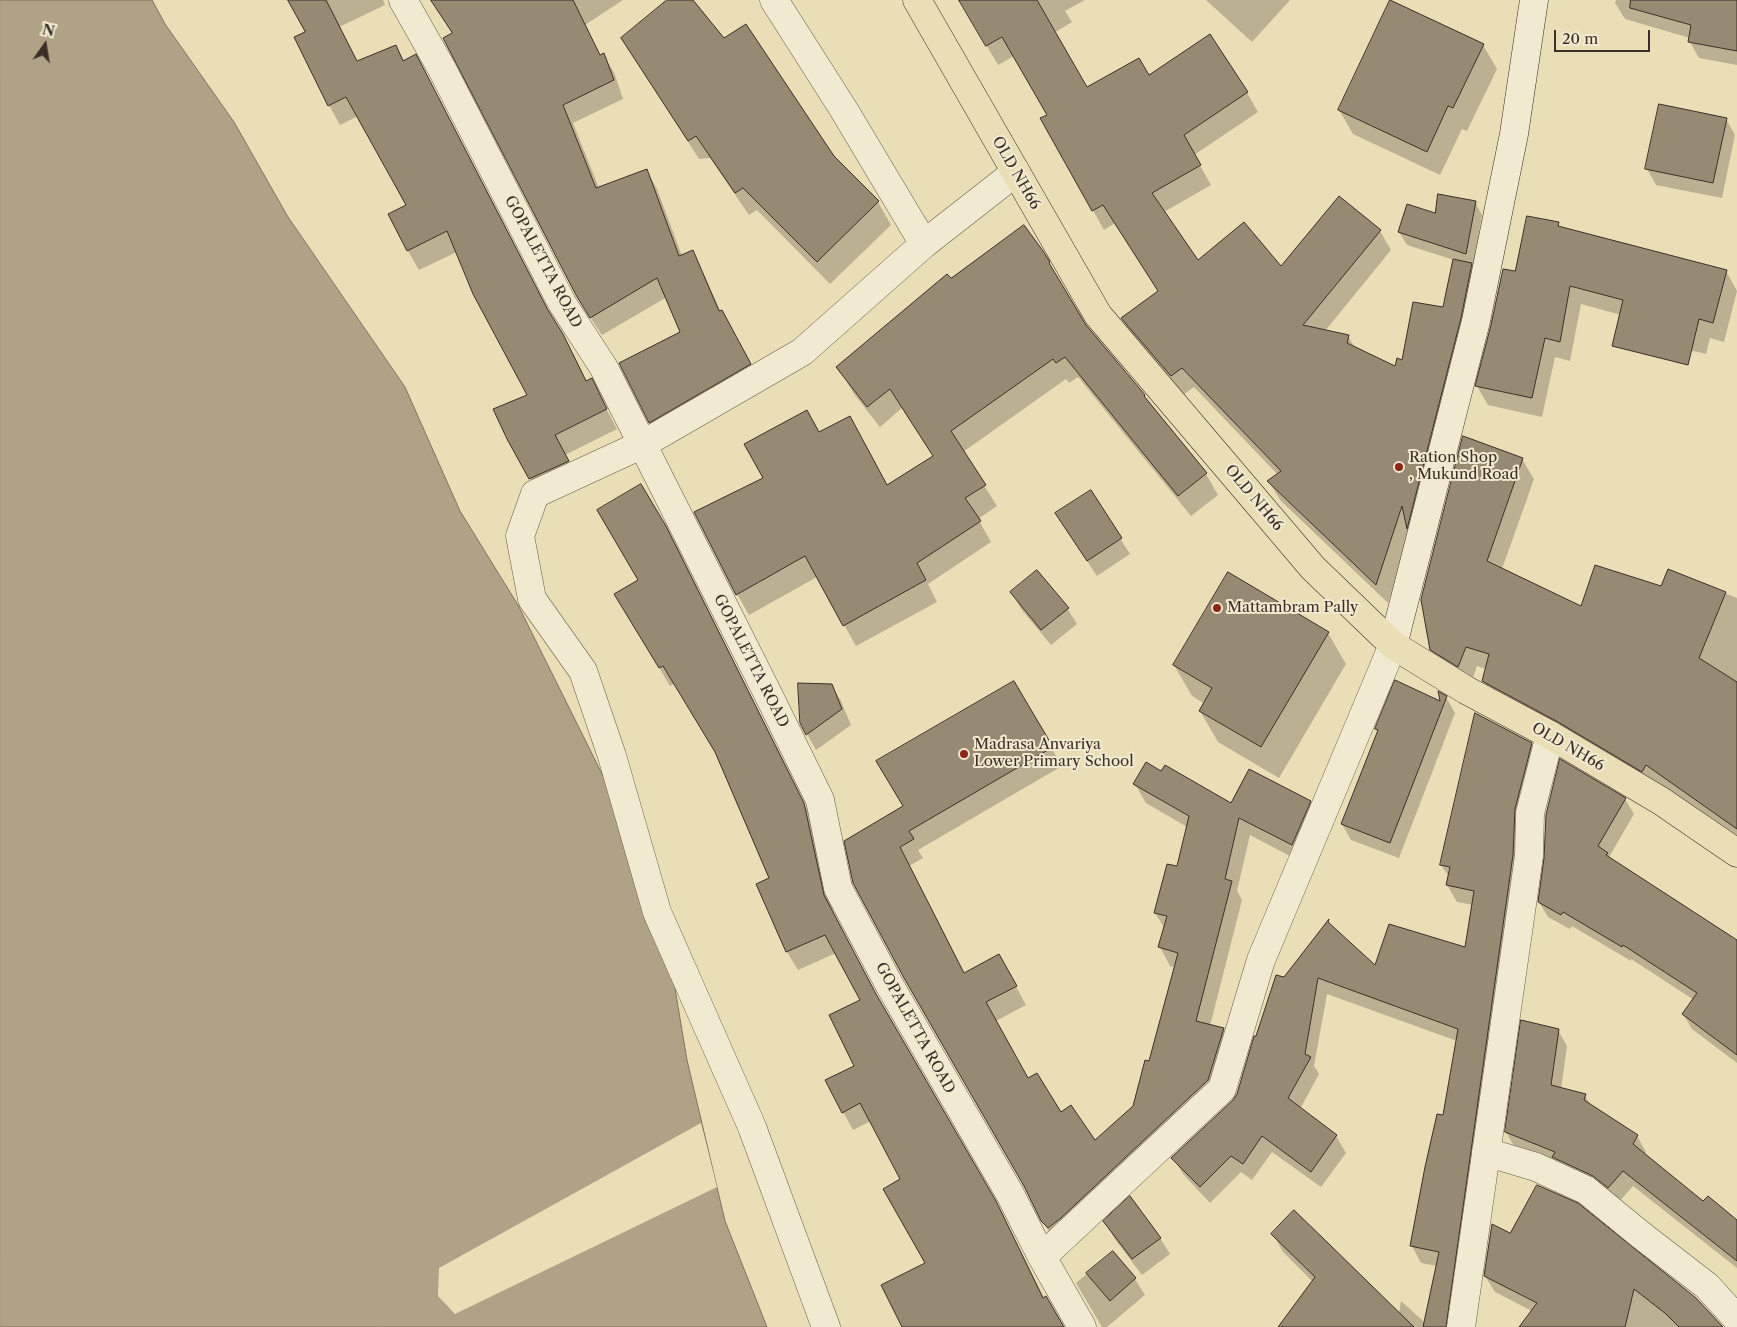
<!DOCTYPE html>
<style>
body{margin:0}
#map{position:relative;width:1737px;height:1327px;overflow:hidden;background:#eadeb7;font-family:"Libre Caslon Text",serif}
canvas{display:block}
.north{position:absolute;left:20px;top:20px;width:50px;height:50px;-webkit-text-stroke:4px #f1ead0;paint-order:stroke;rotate:13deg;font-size:14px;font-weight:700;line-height:20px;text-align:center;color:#3c2f28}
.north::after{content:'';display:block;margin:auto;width:18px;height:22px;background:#3c2f28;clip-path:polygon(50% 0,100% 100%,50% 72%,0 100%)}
.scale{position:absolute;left:1554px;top:30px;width:96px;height:22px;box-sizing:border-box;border:2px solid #3c2f28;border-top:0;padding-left:6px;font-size:15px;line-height:18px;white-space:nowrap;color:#3c2f28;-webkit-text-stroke:4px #f1ead0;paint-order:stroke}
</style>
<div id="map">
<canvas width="1737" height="1327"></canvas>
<div class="north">N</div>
<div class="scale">20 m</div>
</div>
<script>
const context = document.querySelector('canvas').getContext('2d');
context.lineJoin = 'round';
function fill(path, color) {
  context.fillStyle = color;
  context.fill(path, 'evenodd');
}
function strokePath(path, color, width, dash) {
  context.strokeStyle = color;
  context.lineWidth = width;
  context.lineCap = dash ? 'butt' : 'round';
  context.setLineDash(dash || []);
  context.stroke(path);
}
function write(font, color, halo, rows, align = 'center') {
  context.font = font + ' "Libre Caslon Text",serif';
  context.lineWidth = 4;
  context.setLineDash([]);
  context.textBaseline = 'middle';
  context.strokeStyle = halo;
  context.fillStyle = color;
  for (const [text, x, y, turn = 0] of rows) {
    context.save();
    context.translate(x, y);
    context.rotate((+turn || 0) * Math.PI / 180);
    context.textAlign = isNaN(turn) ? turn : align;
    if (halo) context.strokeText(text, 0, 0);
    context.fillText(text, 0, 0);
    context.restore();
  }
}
const water = new Path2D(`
 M0 0H152L165 24 234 122 288 217 405 387 460 511 518 605 621 812 668 947 687 1060 725 1221 767 1327H0Z`);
const pier = new Path2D(`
 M701 1123 717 1187 455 1314 438 1296 439 1268Z`);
const shadow = new Path2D(`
 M290 0H383L385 5 339 27 357 62 396 46 550 316 574 355 587 382 591 380 617 429 565 455 579 480 542 498 508 439 529 395 457 252 419 270 408 251 407 206 358 116 340 125 329 105 306 33Z
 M431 0H623L585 25 601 56 603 55 614 72 623 99 573 123 599 188 647 171 657 189 682 256 692 252 702 270 721 312 732 330 760 382 660 440 650 422 681 332 667 297 602 335 588 314 453 34Z
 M669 0H692L724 40 878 202 891 225 830 284 757 210 749 215 710 158 699 159 623 39Z
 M960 0H1085L1065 11 1072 22 1054 33 1087 89 1148 77 1247 93 1258 112 1194 155 1211 185 1164 212 1198 262 1281 268 1380 231 1391 250 1325 331 1348 336 1355 348 1395 368 1403 361 1444 308 1454 260 1407 245 1399 232 1436 214 1475 202 1482 215 1473 267 1482 283 1411 533 1388 603 1280 500 1269 481 1278 475 1194 387 1183 395 1134 338 1122 318 1159 292 1115 223 1104 230 1042 119 1048 115 1014 56 998 65Z
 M1206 0H1290L1252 42Z
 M1616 0H1737V65L1699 58 1690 42V38L1625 19 1615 3Z
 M1483 45 1497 69 1467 131 1462 129 1440 175 1353 134 1339 110Z
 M1726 119 1735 135 1722 198 1656 185 1647 169Z
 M1558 223 1560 228 1726 271 1737 291 1724 342 1710 338 1706 354 1632 336 1621 315 1581 304 1570 361 1555 357 1542 417 1488 405 1477 386 1516 272Z
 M951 279 1085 326 1144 395 1149 404 1206 474 1218 495 1191 516 1078 377 1069 383 1066 379 963 452 997 506 978 519 991 542 928 584 937 602 856 646 817 577 749 615 737 594 764 478 819 434 888 487 934 457 902 408 880 427 854 394 841 372Z
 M1522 459 1534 479 1502 569 1582 608 1662 588 1669 571 1737 598V840L1496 701 1484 681 1486 669 1477 666 1470 686 1443 670 1431 649Z
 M641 486 676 545 814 823 834 915 886 1013 1006 1221 1044 1298 1063 1327H903L927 1263 902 1180 871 1121 853 1130 843 1112 856 1066 862 1000 836 953 798 970 787 952 757 885 770 879 717 753 675 683 670 686 616 594 639 580Z
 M1090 492 1130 554 1097 576 1066 529Z
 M1012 593 1067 608 1077 624 1051 645 1021 609Z
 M1328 633 1346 664 1279 778 1218 742 1200 711 1205 704 1192 696 1174 665Z
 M1013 683 1062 766 918 850 923 858 909 866 964 974H1009L1026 1005 996 1021 1028 1080 1060 1113 1095 1142 1135 1107 1150 1062 1175 967 1170 966 1160 947 1165 929 1155 913 1178 868 1187 827 1146 803 1135 784 1162 773 1231 804 1310 802 1320 821 1303 863 1250 835 1237 891 1242 900 1210 1026 1223 1029 1234 1047 1218 1099 1057 1247 1025 1186 854 882 904 807Z
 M831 685 841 701 851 725 816 750 807 734Z
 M1446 697 1455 713 1399 858 1351 840 1342 824 1378 732 1376 729 1442 703Z
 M1531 744 1541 761 1458 1315 1442 1304 1437 1266 1421 1263 1412 1246 1444 1117 1457 1041 1327 994 1314 1066 1319 1074 1300 1109 1336 1136 1346 1153 1321 1187 1272 1152 1252 1180 1241 1172 1210 1203 1183 1174 1173 1158 1234 1101 1238 1094 1257 1038 1285 979 1328 921 1333 928 1376 967 1466 948 1473 905 1457 902 1447 885 1449 877 1441 865Z
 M1561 761 1625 799 1634 814 1609 857 1611 860 1737 942V1063L1692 1029 1683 1014 1694 1000 1631 959V961L1572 926 1570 929 1548 917 1539 902Z
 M1558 1030 1567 1046 1561 1089 1585 1095 1591 1106 1637 1136 1646 1152 1644 1155 1703 1203 1737 1222V1268L1633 1186 1618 1203 1515 1148 1506 1132Z
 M1105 1222 1160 1238 1170 1254 1142 1275 1114 1238Z
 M1273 1234 1399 1314 1401 1301 1430 1327H1280L1313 1282 1283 1252Z
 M1511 1235 1721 1327H1520L1532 1311 1495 1292 1485 1276Z
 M1113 1252 1135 1279 1145 1295 1107 1327H1102L1076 1283Z`);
const building = new Path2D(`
 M288 0H326L357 61 396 45 403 61 416 54 548 310 563 334 586 381 592 378 607 409 555 435 569 461 529 479 507 439 493 409 527 395 473 294 447 231 407 251 388 214 406 205 346 97 328 106 294 37 305 32Z
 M431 0H573L600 55 604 53 614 80 563 105 596 188 647 169 679 256 693 250 719 311 722 310 751 364 649 423 619 363 680 332 657 278 590 318 576 295 443 38 452 33Z
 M667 0H693L724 38 746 24 834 156 879 201 817 262 743 188 735 193 696 136 688 141 621 38Z
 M959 0H1037L1087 87 1139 58 1149 75 1210 34 1248 92 1184 135 1201 165 1152 193 1198 260 1244 222 1281 266 1339 196 1381 230 1303 325 1349 335 1347 343 1395 366 1397 358 1402 360 1413 302 1443 307 1453 259 1472 263 1461 318 1407 529 1402 506 1376 585 1267 481 1281 471 1182 368 1171 376 1121 318 1158 291 1103 205 1092 211 1040 118 1047 115 1002 37 986 46Z
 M1390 0 1484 44 1453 108 1448 106 1427 152 1338 110Z
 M1631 0H1737V51L1688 42 1691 25 1630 8Z
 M1659 104 1727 118 1713 183 1645 169Z
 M1438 194 1476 201 1466 254 1398 232 1407 204 1435 213Z
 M1527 216 1559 222 1558 226 1727 270 1713 323 1699 319 1688 365 1612 346 1623 300 1570 286 1560 342 1545 338 1532 398 1475 386 1491 325 1503 269 1515 271Z
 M1024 225 1043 251 1050 262 1049 263 1086 325 1145 395 1144 396 1207 473 1178 496 1065 357 1056 363 1053 359 951 431 986 485 965 498 981 521 917 563 926 580 843 626 805 556 736 595 694 512 763 478 744 444 807 410 819 432 850 416 887 485 933 456 890 389 867 407 836 367 947 274 951 278Z
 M1463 436 1523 458 1487 561 1581 606 1595 565 1661 586 1668 569 1726 592 1699 658 1737 682V829L1646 765 1642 772 1558 722 1482 681 1489 654 1466 647 1458 667 1430 650 1421 600Z
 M641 484 666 526 804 803 824 895 876 994 996 1201 1043 1298 1046 1296 1064 1327H902L881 1285 925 1263 883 1189 900 1179 860 1103 842 1113 825 1080 854 1066 829 1015 860 1000 825 935 786 952 756 884 769 878 715 752 663 666 659 668 614 594 638 580 597 510Z
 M1091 490 1122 538 1087 561 1055 513Z
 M1037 570 1069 608 1041 630 1010 592Z
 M1228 572 1329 632 1261 747 1199 711 1212 688 1173 665Z
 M1395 680 1440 701 1438 691 1447 696 1390 843 1341 824 1378 730 1375 729Z
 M1014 681 1053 747 909 831 914 839 900 847 964 973 999 954 1017 986 986 1002 1028 1078 1037 1073 1061 1112 1071 1105 1095 1140 1133 1106 1145 1060 1149 1061 1178 953 1158 947 1167 916 1154 913 1167 864 1177 866 1189 816 1133 784 1146 762 1161 771 1165 765 1231 803 1249 769 1311 801 1292 845 1239 818 1225 879 1232 881 1196 1021 1224 1028 1208 1080 1061 1218 1048 1228 1041 1221 1024 1186 904 978 853 883 844 841 903 806 876 761Z
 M798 683 832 684 842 709 806 735 800 723Z
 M1475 713 1532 743 1515 809 1513 855 1446 1327H1423L1439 1252 1410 1246 1425 1167 1437 1114 1443 1115 1458 1029 1318 978 1305 1054 1311 1057 1288 1098 1337 1135 1311 1172 1262 1136 1243 1164 1231 1156 1200 1187 1171 1158 1233 1100 1237 1094 1254 1036H1256L1276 975 1284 977 1329 919 1328 922 1375 965 1389 924 1465 947 1474 891 1446 885 1450 867 1440 865Z
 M1560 759 1626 798 1598 846 1608 853 1606 855 1737 940V1055L1682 1014 1697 993 1623 945 1622 947 1563 912 1561 915 1538 902 1544 858 1546 815Z
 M1521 1020 1559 1029 1551 1085 1586 1094 1584 1100 1638 1135 1633 1144 1703 1201 1708 1196 1737 1220V1261L1623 1171 1608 1188 1593 1176 1552 1157 1555 1152 1505 1132Z
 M1537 1185 1578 1203 1696 1298 1723 1327H1679L1666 1314 1634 1289 1625 1327H1519L1537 1303 1484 1276 1492 1224 1510 1233Z
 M1130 1196 1161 1238 1132 1259 1103 1221Z
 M1294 1210 1327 1242 1414 1327H1278L1315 1277 1271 1234Z
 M1113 1251 1136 1278 1110 1301 1086 1273Z`);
const street = new Path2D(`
 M403 0 442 69 562 303 604 368 769 696 820 800 838 888 890 986 1010 1194 1042 1257 1082 1327
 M774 0 844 110 924 244
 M1486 1152 1536 1167 1586 1190 1641 1235 1707 1286 1737 1319
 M1042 1257 1222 1089 1261 960 1393 645
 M826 1327 752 1127 657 912 612 756 583 671 532 599 520 536 535 494 643 444 802 352 924 244 1016 172
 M1461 1327 1529 856 1530 813 1550 735`);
const secondary = new Path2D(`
 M1393 645 1476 321 1514 134 1534 0`);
const primary = new Path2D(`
 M917 0 1098 315 1313 568 1393 645 1466 690 1550 735 1661 801 1737 853`);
const markers = [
 [1399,467,5,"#8f2418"],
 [1217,608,5,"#8f2418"],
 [964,754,5,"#8f2418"]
];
const streetNames = [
 ["OLD NH66",1016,173,60],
 ["GOPALETTA ROAD",543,262,62],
 ["OLD NH66",1254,498,50],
 ["GOPALETTA ROAD",751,661,63],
 ["OLD NH66",1568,747,30],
 ["GOPALETTA ROAD",915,1028,61]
];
const poiNames = [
 ["Ration Shop",1409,458],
 [", Mukund Road",1409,475],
 ["Mattambram Pally",1227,608],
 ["Madrasa Anvariya",974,745],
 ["Lower Primary School",974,762]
];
fill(water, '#afa286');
strokePath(water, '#817460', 1);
fill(pier, '#eadeb7');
fill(shadow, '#0003');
fill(building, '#968a72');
strokePath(building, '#3c2f28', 1);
strokePath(street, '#685b4c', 29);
strokePath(secondary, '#3c2f28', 29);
strokePath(primary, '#3c2f28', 29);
strokePath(street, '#f1ead0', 28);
strokePath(secondary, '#f1ead0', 28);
strokePath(primary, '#eadeb7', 28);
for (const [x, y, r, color] of markers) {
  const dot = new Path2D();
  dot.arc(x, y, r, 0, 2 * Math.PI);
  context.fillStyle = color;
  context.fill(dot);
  strokePath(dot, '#f1ead0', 2);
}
write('15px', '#3c2f28', '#f1ead0', streetNames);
write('15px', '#3c2f28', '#f1ead0', poiNames, 'left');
</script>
